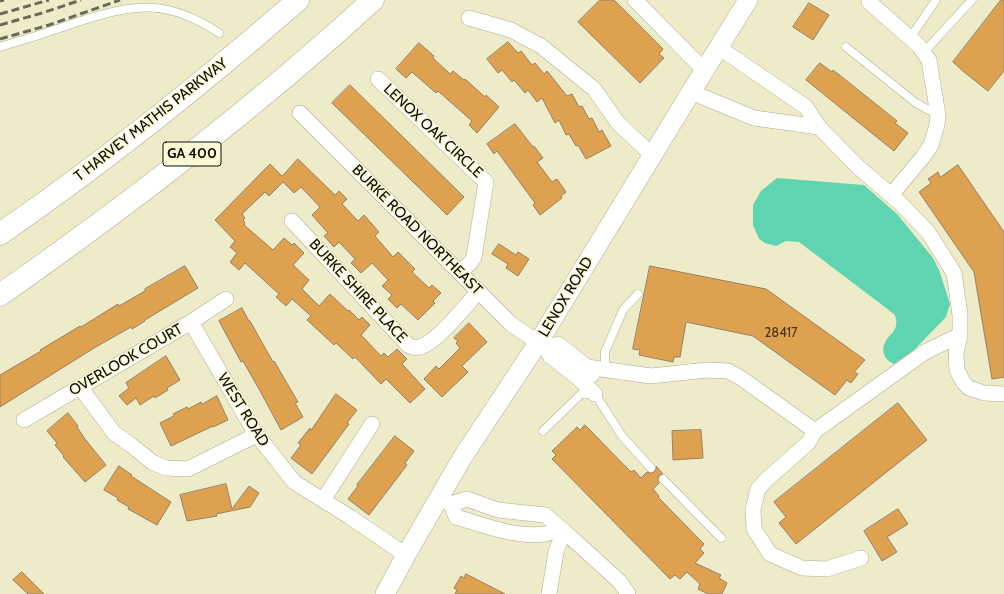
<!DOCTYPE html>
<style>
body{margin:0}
canvas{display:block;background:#edebc8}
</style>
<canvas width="1004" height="594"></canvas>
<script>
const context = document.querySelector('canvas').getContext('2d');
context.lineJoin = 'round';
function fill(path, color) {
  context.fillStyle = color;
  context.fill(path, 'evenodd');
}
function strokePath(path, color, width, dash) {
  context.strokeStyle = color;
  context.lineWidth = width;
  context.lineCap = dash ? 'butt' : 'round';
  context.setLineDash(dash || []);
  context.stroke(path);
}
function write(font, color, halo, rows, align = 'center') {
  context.font = font + ' Cabin,sans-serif';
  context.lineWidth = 3;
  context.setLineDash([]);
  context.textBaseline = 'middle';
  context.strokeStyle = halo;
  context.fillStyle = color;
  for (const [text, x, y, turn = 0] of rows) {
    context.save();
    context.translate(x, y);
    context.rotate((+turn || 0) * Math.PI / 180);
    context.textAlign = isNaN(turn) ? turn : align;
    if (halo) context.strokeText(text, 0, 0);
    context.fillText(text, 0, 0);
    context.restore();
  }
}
const water = new Path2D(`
 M777 178 864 185 897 214 933 258 939 270 950 304 946 317 914 350 894 364C883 359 880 349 887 339 890 335 895 331 896 326 897 322 896 317 894 314L799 242 786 241 776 246 765 243 759 239 753 225V205L761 191Z`);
const building = new Path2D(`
 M600 0H614L663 49 659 54 664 58 640 83 578 22Z
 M1001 0H1004V71L988 91 964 72 953 62Z
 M809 3 829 15 813 40 793 27Z
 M508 42 518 53 521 51 532 65 535 63 544 74 547 71 567 96 572 94 579 107 582 106 589 119 592 118 599 132 602 130 611 146 586 159 578 145 576 146 569 134 566 135 559 120 555 123 542 98 537 102 528 90 525 93 514 80 512 82 502 70 498 73 487 59Z
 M419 43 434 56 433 58 450 74 453 71 464 80 465 79 485 97 486 95 499 107 477 133 469 125 472 121 438 91 436 93 412 72 406 78 396 69Z
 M820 63 832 72 833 70 847 81 897 121 895 123 908 133 894 151 806 80Z
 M350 85 464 197 447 215 332 103Z
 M515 124 533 147 534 146 543 158 537 162 552 182 557 179 566 192 561 196 562 198 540 215 533 205 535 203 497 151 494 154 487 144Z
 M298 159 335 195 339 191 347 199 342 204 358 221 364 215 379 232 375 236 393 257 398 252 415 269 412 272 429 288 432 285 441 293 433 301 435 303 418 320 401 304 397 308 388 299 392 295 382 286 388 280 372 263 361 273 351 263 355 259 339 242 334 247 324 236 328 233 312 215 320 207 301 187 294 193 283 182 269 196 265 192 242 214 245 218 243 220 245 223 244 225 273 250 284 238 292 245 294 243 304 253 293 265 309 280 302 289 319 306 330 294 348 311 349 310 359 320 362 317 370 325 361 335 381 356 384 353 388 357 397 349 407 359 402 364 425 389 410 403 386 379 381 384 355 357 353 359 336 343 334 345 307 320 311 316 292 299 286 306 276 297 279 294 245 263 239 270 230 262 237 253 230 247 235 241 215 220 270 164 282 176Z
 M958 165 1004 232V377L992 379 974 272 919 192 931 183 928 179 938 172 940 177Z
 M499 244 516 255 518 252 529 259 518 276 506 268 508 264 492 254Z
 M185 266 198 288 145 320V321L132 329 131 327 94 348 0 407V375L41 351 40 350 80 326 81 327 118 304 119 306 145 291V289Z
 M650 266 766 289 865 360 854 372 858 374 851 383 847 380 835 395 753 336 686 322 680 357H674L673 362 639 355 640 350 633 349Z
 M242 308 249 321H250L273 362 274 361 298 402 295 403 303 417 281 430 259 389 243 361 241 362 219 321Z
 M469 323 487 342 462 366 468 372 442 397 424 379 436 366 439 369 460 348 456 343 458 341 454 338Z
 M166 356 180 380 167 388 168 390 155 398 154 396 140 405 136 398 127 405 119 396 129 388 126 383Z
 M336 394 357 410 347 423 349 424 312 474 291 458 301 445 298 443 310 428 311 430Z
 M217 396 228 420 213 427V426L171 446 160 423 174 416 173 414 187 407 188 409 201 402 202 404Z
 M898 403 927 440 796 544 779 523 786 517 774 502Z
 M68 413 78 426 77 427 85 439 106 465 85 482 63 457 64 456 55 445 57 443 47 431Z
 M585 425 631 472 634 470 641 478 647 472 650 473 654 472 656 469V466L663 474 659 475 658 480 659 483 653 489 659 496 658 497 704 544 700 549 704 553 695 563 721 575 719 578 727 583 722 594H708L698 589 700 584 687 572 680 579 675 575 670 579 552 459 556 455 552 451 577 427 580 430Z
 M701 430 703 458 673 460 672 431Z
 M395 436 414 451 405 463 407 465 369 515 348 499 358 486 357 485Z
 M119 466 132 475 131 476 171 502 157 525 128 509 129 507 117 500 118 498 104 490Z
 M226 484 232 509 249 486 259 493 250 507 216 514 217 516 187 521 180 495Z
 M898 509 908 524 887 537 897 552 882 561 864 531Z
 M22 572 44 594H28L13 580Z
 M466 574 472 577 505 594H455L457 590 454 588 461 576 464 578Z`);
const service = new Path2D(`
 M910 38 936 0
 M0 47C27 39 52 31 78 22 136 2 169 0 219 33
 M846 47 916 103 938 115
 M924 52 972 0
 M605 369V352L623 310 638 294
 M543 431 581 394H595L622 436 651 468
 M663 479 721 538`);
const minor = new Path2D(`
 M635 0 704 70
 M869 0V2L919 46 929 60 938 115 937 125 931 145 923 157 891 195
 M469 18 511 30 541 46 594 89 618 123 652 155
 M718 47 806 107 819 127 857 166 899 202 928 232 954 273 960 315V335L956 353 957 370 963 382 969 388 984 393 1004 394
 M378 79 486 182 474 257 470 263 460 272
 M691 92 754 118 819 127
 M300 113 511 324 546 348 550 356 576 376 595 394
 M292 221 408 345C411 347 415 348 419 347 435 345 467 304 479 291
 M191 322 254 431 294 482 350 517 406 555
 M546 348 558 344 587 367 592 375
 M587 367 651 376 707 370 728 371 741 378 815 431
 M80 387 114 433 131 445 152 462 166 468 188 469 256 435
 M24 420 191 322 226 299
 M442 499 451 504 456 517C484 525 515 538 545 534 550 533 555 530 560 528
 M323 500 372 424
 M451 504 467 499 498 510 545 515 564 531 620 582 628 594
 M861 558 827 569 802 568 770 554 754 529 753 510 758 489 766 480 808 443 815 431 925 352 960 335
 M549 594 556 552 564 531`);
const tertiary = new Path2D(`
 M385 594 406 555 462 458 538 343 691 92 748 0`);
const motorway = new Path2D(`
 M0 234C104 162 203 83 298 0
 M0 295C130 204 256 107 373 0`);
const rail = new Path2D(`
 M0 1 4 0
 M0 14 49 0
 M0 25 42 13 81 0
 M0 39 49 25 120 0`);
const numberNames = [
 ["28417",781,333]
];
const shields = [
 [192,154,58]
];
const shieldNames = [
 ["GA 400",192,154]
];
const streetNames = [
 ["T HARVEY MATHIS PARKWAY",151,120,-38],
 ["LENOX OAK CIRCLE",433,131,43],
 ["BURKE ROAD NORTHEAST",417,230,45],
 ["BURKE SHIRE PLACE",358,291,47],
 ["LENOX ROAD",566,297,-59],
 ["OVERLOOK COURT",126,360,-30],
 ["WEST ROAD",243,410,58]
];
fill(water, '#5ed5b0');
fill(building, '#dea150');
strokePath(building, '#968067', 1);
strokePath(service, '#afad8d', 9);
strokePath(minor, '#afad8d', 16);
strokePath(tertiary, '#afad8d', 20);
strokePath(motorway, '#afad8d', 23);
strokePath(service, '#fff', 8);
strokePath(minor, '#fff', 15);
strokePath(tertiary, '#fff', 19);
strokePath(motorway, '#fff', 22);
strokePath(rail, '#6c6a56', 3, [8, 4]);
write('13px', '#433317', null, numberNames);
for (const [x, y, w] of shields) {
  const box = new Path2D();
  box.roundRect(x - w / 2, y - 12, w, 24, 3);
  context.fillStyle = '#faf8d5';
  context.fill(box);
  strokePath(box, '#0f0e04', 1);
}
write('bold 14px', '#0f0e04', null, shieldNames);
write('15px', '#0f0e04', '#faf8d5', streetNames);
</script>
